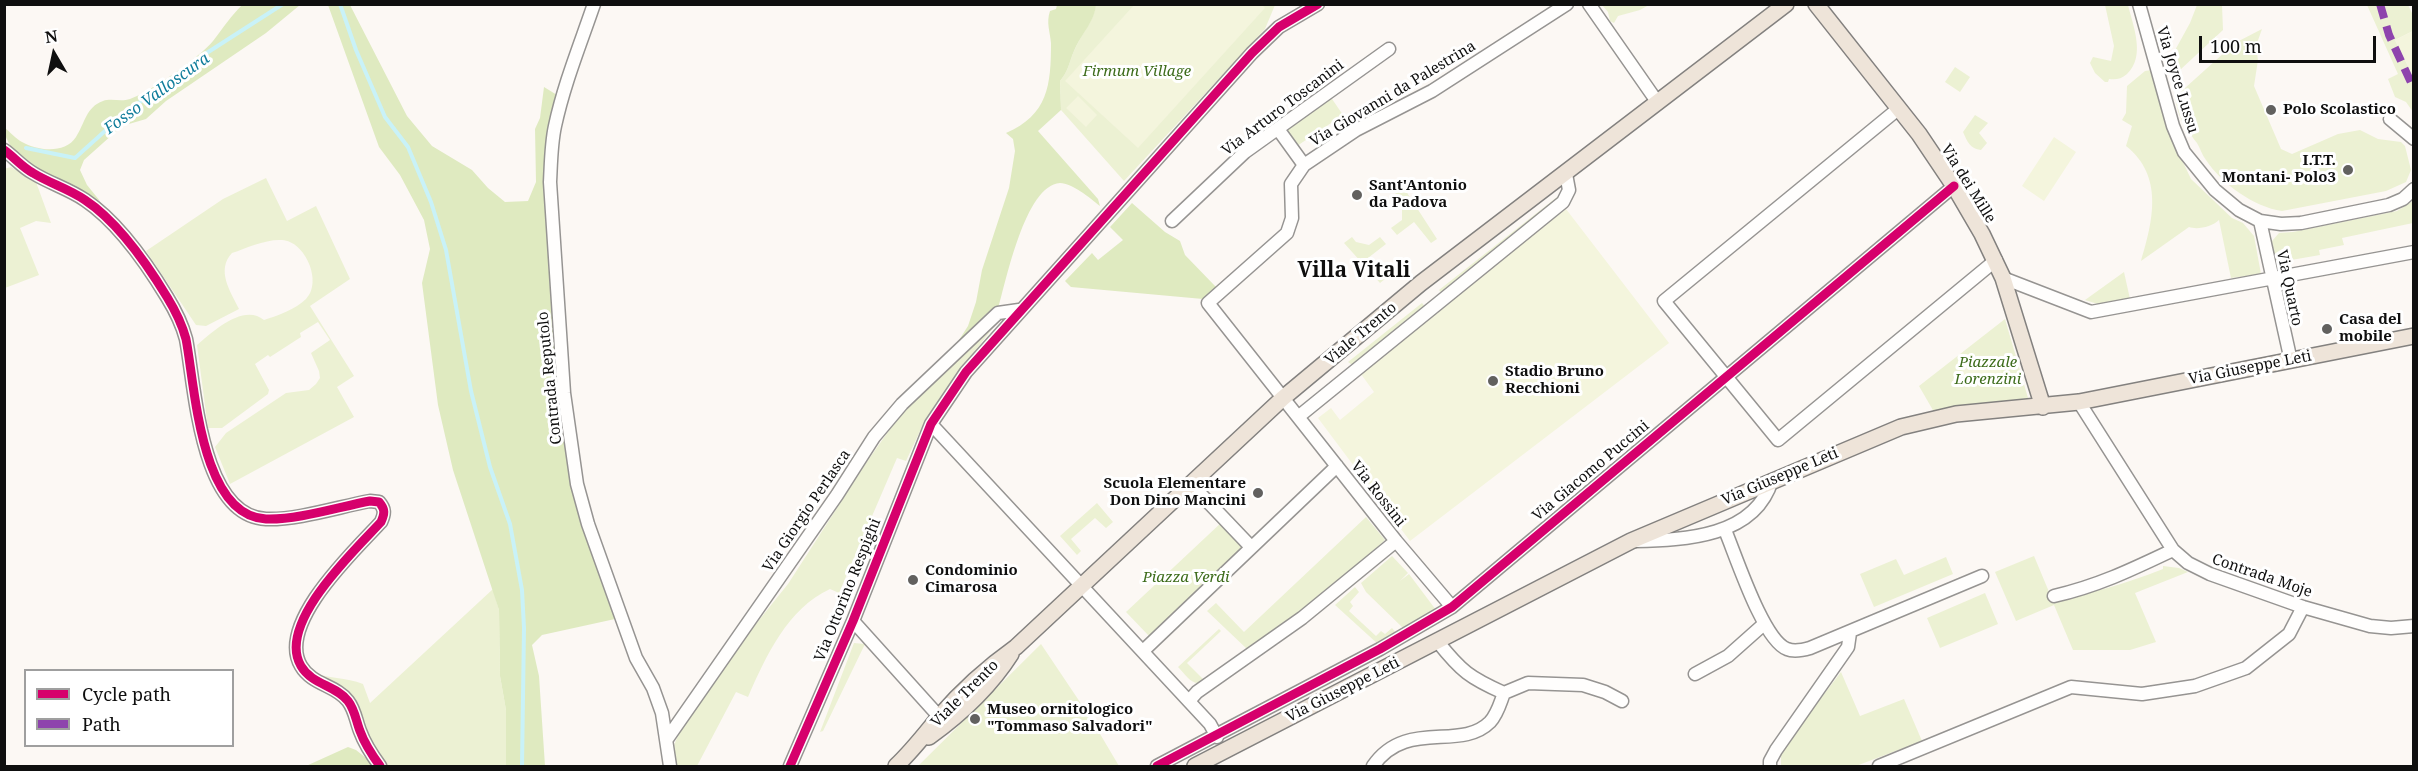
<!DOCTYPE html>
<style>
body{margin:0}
#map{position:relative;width:2418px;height:771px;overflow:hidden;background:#fcf8f4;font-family:"Noto Serif",serif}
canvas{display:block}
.frame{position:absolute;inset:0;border:6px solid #0f0f0f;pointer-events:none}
.legend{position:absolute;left:24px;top:669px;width:210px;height:78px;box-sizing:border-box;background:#fff;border:2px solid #9f9f9f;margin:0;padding:8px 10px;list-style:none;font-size:18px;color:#0f0f0f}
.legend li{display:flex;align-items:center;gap:12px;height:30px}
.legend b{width:30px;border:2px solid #9f9f9f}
.north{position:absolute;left:24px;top:24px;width:60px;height:60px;-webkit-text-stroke:4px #fff;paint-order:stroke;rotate:351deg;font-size:16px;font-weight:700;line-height:24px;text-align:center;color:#0f0f0f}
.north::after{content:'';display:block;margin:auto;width:21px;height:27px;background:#0f0f0f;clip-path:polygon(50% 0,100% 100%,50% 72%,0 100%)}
.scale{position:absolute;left:2199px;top:36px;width:177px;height:27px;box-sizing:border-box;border:3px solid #0f0f0f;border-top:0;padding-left:8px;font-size:18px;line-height:21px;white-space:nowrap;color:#0f0f0f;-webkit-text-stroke:4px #fff;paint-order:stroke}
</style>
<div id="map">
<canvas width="2418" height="771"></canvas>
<div class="frame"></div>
<ul class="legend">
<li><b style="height:8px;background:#d6006c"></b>Cycle path</li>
<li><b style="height:8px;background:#8e44ad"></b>Path</li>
</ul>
<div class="north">N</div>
<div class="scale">100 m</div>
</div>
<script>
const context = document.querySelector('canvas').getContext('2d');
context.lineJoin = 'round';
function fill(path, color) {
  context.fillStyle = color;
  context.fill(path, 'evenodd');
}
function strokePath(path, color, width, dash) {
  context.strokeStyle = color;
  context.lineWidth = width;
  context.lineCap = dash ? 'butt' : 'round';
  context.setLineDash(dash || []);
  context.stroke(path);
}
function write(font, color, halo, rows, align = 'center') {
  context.font = font + ' "Noto Serif",serif';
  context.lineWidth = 6;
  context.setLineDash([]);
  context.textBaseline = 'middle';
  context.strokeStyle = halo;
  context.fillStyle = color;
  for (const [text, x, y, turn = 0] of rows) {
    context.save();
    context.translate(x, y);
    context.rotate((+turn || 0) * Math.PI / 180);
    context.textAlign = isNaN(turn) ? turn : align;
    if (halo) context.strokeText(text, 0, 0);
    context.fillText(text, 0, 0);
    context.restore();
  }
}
const green = new Path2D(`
 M1096 5H1275L1265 29 1124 181 1061 110 1060 81C1068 72 1069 63 1074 51 1081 34 1093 23 1096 5Z
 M1602 5H1649L1640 10 1618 16 1614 23 1610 21 1608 12Z
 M2105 5H2128C2133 26 2146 56 2127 74 2121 79 2116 80 2109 79L2108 82H2105L2095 73 2090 63 2093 57 2111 61 2114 46Z
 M2197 5H2222L2223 30 2180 70 2178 68 2173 69 2168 66V63L2190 23Z
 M2367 5H2408L2413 15V31L2395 40 2413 76V112L2406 102 2395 97 2388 79 2398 74Z
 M2262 29 2256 46 2258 60 2254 86 2281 149 2292 154 2338 134 2360 130 2378 139 2401 142 2405 146 2411 170 2406 182 2386 191 2282 211C2254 207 2222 184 2206 160 2202 155 2200 148 2197 143 2184 126 2179 120 2175 97L2235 43Z
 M1955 67 1970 77 1960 92 1945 82Z
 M2152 70 2173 141 2191 179 2232 218 2243 223 2254 236 2261 274 2231 278 2219 220C2212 227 2197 230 2189 227L2141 261C2153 221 2164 176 2126 146L2132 126 2122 120 2126 113 2127 86 2145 71Z
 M1330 96 1343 115 1297 146 1284 128Z
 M1975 115 1988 123 1979 133 1987 143 1981 150C1970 149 1967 141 1963 132Z
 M11 167 36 182 51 223 36 221 20 228 39 275 5 288 4 169Z
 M266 178 287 221 316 206 350 279 310 306 354 376 337 387 354 417 230 484 215 447 226 433 286 393 309 390 316 384 320 378 319 371 311 353 330 340 318 322 300 333 301 337 270 357 268 355 255 364 269 390 268 394 222 428H208L197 345C213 331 244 303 264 320 277 316 296 309 306 299 323 282 305 241 282 240 265 239 247 248 232 253 216 270 230 291 239 309L206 326 196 325 146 251 223 199Z
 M1404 188 1437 239 1431 243 1414 222 1397 235 1391 228 1402 220V207L1404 205 1395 194Z
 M1557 197 1558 200 1444 296 1439 290Z
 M2413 201V223L2342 238 2344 245 2319 250 2320 255 2274 263 2272 241 2279 233 2293 232 2397 211Z
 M1352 237 1356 242 1369 245 1380 237 1386 244 1368 258 1385 279 1380 283 1344 243Z
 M2124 272 2130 299 2101 305 2085 300Z
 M1422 303 1427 309 1354 366 1348 362Z
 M2005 319 2028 398 1934 412 1919 386Z
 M996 324 954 378 921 429 906 461 897 458 839 593 830 589C788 608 766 656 748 697L736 692 697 766H676L674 745 680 731 755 625 788 584 866 463 890 429 907 409 983 334Z
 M1097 503 1113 522 1106 528 1095 518 1071 539 1081 551 1077 555 1060 536Z
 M1366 517 1385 540 1322 597 1247 649 1207 611 1216 603 1244 632Z
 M1223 521 1246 545 1149 636 1126 612Z
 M1392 556 1408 573 1400 581 1409 574 1436 610 1404 629 1366 592 1361 583Z
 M2034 556 2052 599C2093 594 2124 584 2163 569V566L2179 568 2188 572 2135 593 2156 642 2130 650H2073L2054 605 2016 621 1995 572Z
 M1946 557 1953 574 1874 607 1860 574 1896 559 1904 575Z
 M1355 587 1359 592 1350 602 1353 606 1349 611 1376 636 1381 631 1385 634 1392 628 1397 634 1379 645 1335 605Z
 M493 589 499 610 500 676 506 710V766H387L376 753 364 727 357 703 350 694 311 672C328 679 346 677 363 684L370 703Z
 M1985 593 1998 624 1940 648 1927 618Z
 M1219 629 1221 631 1187 663 1205 681C1193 688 1187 676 1178 667Z
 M854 643 865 644 823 731 820 732Z
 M1041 644 1090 717 1119 766H918Z
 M1841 672 1860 716 1904 699 1922 741 1856 766H1781V752L1785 745Z`);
const forest = new Path2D(`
 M242 5H300L266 33 166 101 146 119 122 126 84 160 80 170 87 185 100 201C91 197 83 191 74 187 51 175 5 158 4 127 10 132 16 139 22 142 38 151 65 154 76 137 85 123 86 107 103 101 111 98 121 102 130 99 150 92 200 57 213 41 223 28 231 16 242 5Z
 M328 5H350L407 116 432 146 472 170 488 188 505 202 528 201 536 182 535 129 540 118 544 87 557 95 550 128 557 368 595 557 615 619 542 635 532 645 539 676 545 766H506V710L500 676 499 610 453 470 438 405 422 283 430 249 424 220 400 175 379 147Z
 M1057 5H1096C1094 23 1081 34 1074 51 1069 63 1068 72 1060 81L1061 110 1038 131 1098 199 1100 206C1090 198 1072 183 1060 183 1025 185 1006 282 998 309L986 314 950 354 968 326 976 302 982 270 1009 188 1015 151 1013 139 1006 133C1048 115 1051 85 1051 43 1050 31 1046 23 1050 11L1056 9Z
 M1132 203 1165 232 1180 241 1185 255 1216 287 1203 299 1071 287 1065 281 1092 253 1098 260 1123 240 1110 227Z
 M348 747 356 750 376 766H306Z`);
const pitch = new Path2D(`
 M1261 4 1265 8 1138 148 1065 81 1134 5Z
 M2413 31 2414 76H2413L2395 40Z
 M1078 96 1097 115 1086 127 1066 108Z
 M2054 137 2076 152 2044 201 2022 186Z
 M1566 209 1669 343 1410 541 1318 418 1331 408 1340 420 1374 392 1358 370Z
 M2000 358 2002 378 1963 383 1961 363Z`);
const stream = new Path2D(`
 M340 4 356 50 385 117 408 147 431 202 446 250 471 391 490 467 510 524 522 590 524 628 522 766
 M26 148 75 158 125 113 202 56 283 4`);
const minor = new Path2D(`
 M594 4C580 45 564 84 555 126 551 144 551 164 550 182L564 393 577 484 588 524 636 658 653 688 662 713 670 766
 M1589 4 1658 103
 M2139 4 2173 126 2184 152 2215 190 2239 210 2260 221 2281 224 2301 223 2389 205 2403 199 2414 189
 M1898 109 1664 301 1778 440 1996 260
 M2390 119 2414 139
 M1278 129 1304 165
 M4 150C14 157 22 167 33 173 49 183 69 189 85 200 118 222 147 264 167 297 175 310 182 324 186 339 195 385 200 516 266 519 298 520 338 507 370 501L379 502C385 509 385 513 381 522 354 551 276 624 301 666 312 685 336 685 348 701 355 710 356 721 360 731 365 745 372 755 380 766
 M1172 221 1245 152 1389 49
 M2260 221 2291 361
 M2003 278 2091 312 2414 252
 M2079 402 2173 550 2188 563 2210 574 2303 607 2370 626 2391 628 2414 626
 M1298 417 1563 202 1569 190 1566 174
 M931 424 1210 724 1217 737
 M1191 484 1251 547
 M1725 530C1736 556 1763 640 1787 649 1794 652 1803 650 1810 648L1982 576
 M1635 541C1685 540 1755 537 1772 480
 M2054 596C2098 586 2133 569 2173 550
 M1452 607 1396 541 1208 303 1287 233 1292 218 1291 184 1304 165 1356 130 1432 91 1567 4
 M853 621 944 722
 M1438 642C1461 671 1470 678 1504 693L1528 683 1583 685 1605 692 1622 701
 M1143 651 1337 466
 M1695 674 1728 656 1764 624
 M1189 701 1197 692 1302 618 1396 541
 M667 739 837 495 874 437 902 404 998 313 1019 310
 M790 766 853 621 931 424 966 372 1252 53 1279 27 1318 4
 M1157 766 1380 649 1452 607 1954 186
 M1373 766C1406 718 1460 752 1490 722 1498 713 1500 703 1504 693
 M1770 766V761L1776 750 1848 647 1850 633
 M1879 766 2071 687 2142 694 2195 686 2246 668 2289 634 2303 607`);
const major = new Path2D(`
 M1816 4 1919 134 1954 186 1982 234 2003 278 2043 407
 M929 737C961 714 990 687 1011 654
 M896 766C912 751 925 734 939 717 962 690 988 667 1016 647L1283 398 1421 283 1786 4
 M1195 766 1631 541 1901 427 1956 414 2079 402 2414 336`);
const quiet = new Path2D(`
 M2380 4 2389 35 2414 89`);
const cycleway = new Path2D(`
 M4 150C14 157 22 167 33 173 49 183 69 189 85 200 118 222 147 264 167 297 175 310 182 324 186 339 195 385 200 516 266 519 298 520 338 507 370 501L379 502C385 509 385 513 381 522 354 551 276 624 301 666 312 685 336 685 348 701 355 710 356 721 360 731 365 745 372 755 380 766
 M790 766 853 621 931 424 966 372 1252 53 1279 27 1318 4
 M1157 766 1380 649 1452 607 1954 186`);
const markers = [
 [2271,110,6,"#62615f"],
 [2348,170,6,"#62615f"],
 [1357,195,6,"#62615f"],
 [2327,329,6,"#62615f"],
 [1493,381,6,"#62615f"],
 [1258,493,6,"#62615f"],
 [913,580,6,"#62615f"],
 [975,719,6,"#62615f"]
];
const parkNames = [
 ["Firmum Village",1137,72],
 ["Piazzale",1988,363],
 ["Lorenzini",1988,380],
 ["Piazza Verdi",1186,578]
];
const streetNames = [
 ["Via Joyce Lussu",2177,80,73],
 ["Via Giovanni da Palestrina",1393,94,-31],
 ["Via Arturo Toscanini",1283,108,-37],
 ["Via dei Mille",1968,184,58],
 ["Via Quarto",2289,288,78],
 ["Viale Trento",1361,334,-40],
 ["Via Giuseppe Leti",2250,368,-11],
 ["Contrada Reputolo",550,378,-96],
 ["Via Giacomo Puccini",1591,471,-40],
 ["Via Giuseppe Leti",1780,477,-23],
 ["Via Rossini",1378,494,52],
 ["Via Giorgio Perlasca",807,511,-56],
 ["Contrada Moje",2262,576,19],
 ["Via Ottorino Respighi",848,590,-68],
 ["Via Giuseppe Leti",1343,690,-27],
 ["Viale Trento",965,694,-45]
];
const poiNames = [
 ["Polo Scolastico",2283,110],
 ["I.T.T.",2336,161,"right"],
 ["Montani- Polo3",2336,178,"right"],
 ["Sant'Antonio",1369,186],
 ["da Padova",1369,203],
 ["Casa del",2339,320],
 ["mobile",2339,337],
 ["Stadio Bruno",1505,372],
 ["Recchioni",1505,389],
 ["Scuola Elementare",1246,484,"right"],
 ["Don Dino Mancini",1246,501,"right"],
 ["Condominio",925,571],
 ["Cimarosa",925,588],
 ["Museo ornitologico",987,710],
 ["\"Tommaso Salvadori\"",987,727]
];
const waterNames = [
 ["Fosso Valloscura",157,94,-36]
];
const districtNames = [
 ["Villa Vitali",1354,271]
];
fill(green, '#ecf1d3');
fill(forest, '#dfeac0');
fill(pitch, '#f4f5dd');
strokePath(stream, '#c9f2f8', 4);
strokePath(minor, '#969492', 15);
strokePath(major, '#83817f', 18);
strokePath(minor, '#fffefd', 12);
strokePath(major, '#eee4d9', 15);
strokePath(quiet, '#8e44ad', 8, [15, 8]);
strokePath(cycleway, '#d6006c', 9);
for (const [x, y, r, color] of markers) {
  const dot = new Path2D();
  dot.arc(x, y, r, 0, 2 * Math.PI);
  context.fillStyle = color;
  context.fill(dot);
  strokePath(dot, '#fff', 2);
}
write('italic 15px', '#3d6c1b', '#fff', parkNames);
write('15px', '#0f0f0f', '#fff', streetNames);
write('bold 15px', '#0f0f0f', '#fff', poiNames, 'left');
write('italic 16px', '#107d9b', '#fff', waterNames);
write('bold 21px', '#0f0f0f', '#fff', districtNames);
</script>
